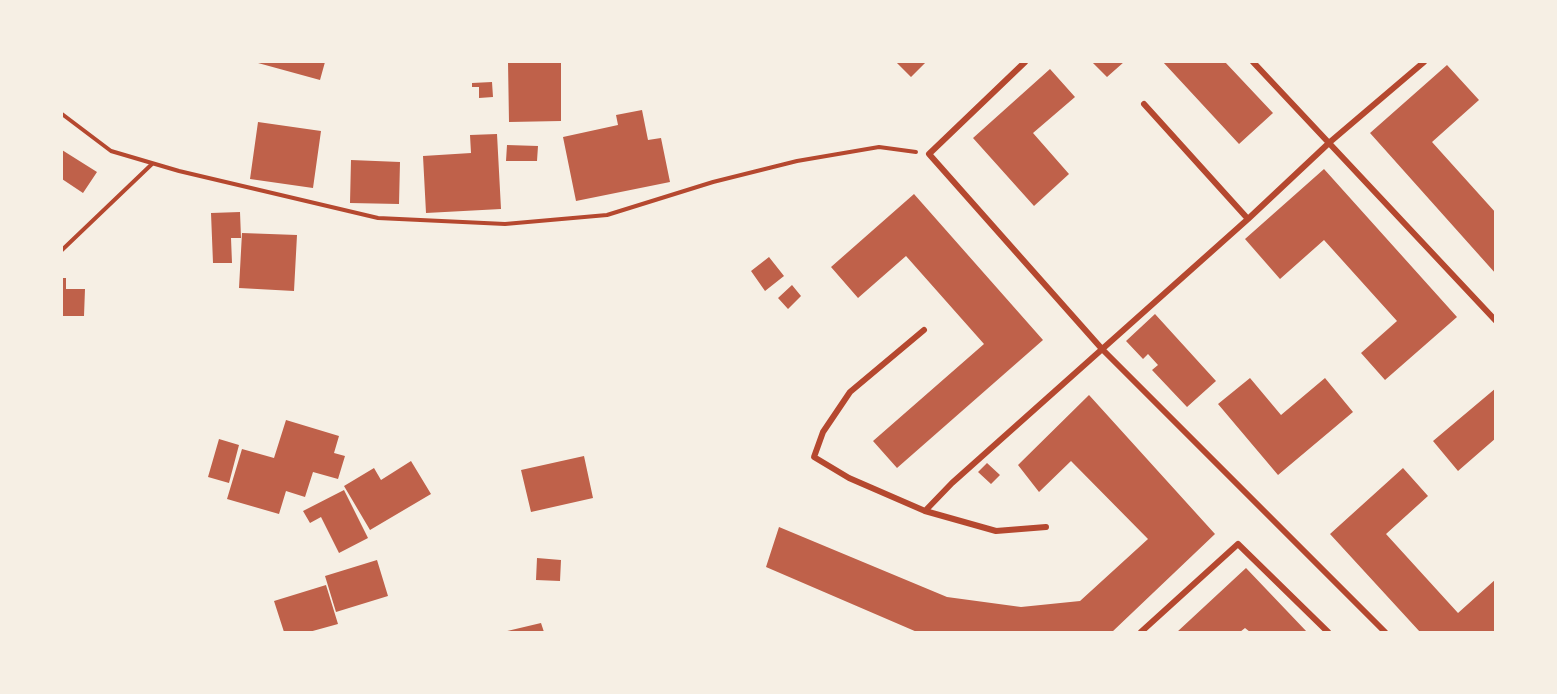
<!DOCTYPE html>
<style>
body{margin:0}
#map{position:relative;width:1557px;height:694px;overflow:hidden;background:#f6efe4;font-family:"Fira Sans",sans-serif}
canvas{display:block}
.frame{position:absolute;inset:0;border:63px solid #f6efe4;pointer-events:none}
</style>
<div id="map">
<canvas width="1557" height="694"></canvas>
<div class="frame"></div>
</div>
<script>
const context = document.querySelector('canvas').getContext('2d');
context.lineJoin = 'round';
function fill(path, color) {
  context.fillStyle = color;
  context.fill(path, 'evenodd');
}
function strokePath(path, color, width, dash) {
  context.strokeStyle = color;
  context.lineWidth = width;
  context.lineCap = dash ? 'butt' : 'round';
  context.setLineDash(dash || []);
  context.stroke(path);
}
const building = new Path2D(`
 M258 62H325L320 80 258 63Z
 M508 62H561V121L509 122Z
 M896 62H926L911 77Z
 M1092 62H1124L1107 77Z
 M1163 62H1225L1273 113 1239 144Z
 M1447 65 1479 100 1432 142 1496 213V274L1370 133Z
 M1050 69 1075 97 1033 133 1069 174 1034 206 973 138Z
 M492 82 493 97 479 98V87H472V83Z
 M642 110 648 140 661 138 670 182 576 201 563 137 618 125 616 115Z
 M258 122 321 131 313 188 250 179Z
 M497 134 501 209 426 213 423 156 471 153 470 135Z
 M507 145 538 146 537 161H506Z
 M62 150 97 172 83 193 62 179Z
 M351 160 400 162 399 204 350 203Z
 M1324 169 1457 317 1385 380 1361 353 1397 321 1324 240 1280 279 1245 239Z
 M914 194 1043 340 897 468 873 441 984 344 906 256 858 298 831 267Z
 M240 212 241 238H231L232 263H213L211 213Z
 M242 233 297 235 294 291 239 288Z
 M769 257 784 276 765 291 751 271Z
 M62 278H66V289H85L84 316H62Z
 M792 285 801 296 788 309 778 298Z
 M1155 314 1216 381 1187 407 1152 370 1158 365 1148 354 1143 359 1126 341Z
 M1250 378 1281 415 1325 378 1353 412 1278 475 1218 404Z
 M1496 388V438L1458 471 1433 441Z
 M1089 395 1215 534 1112 632H917L766 567 779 527 947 597 1021 607 1080 601 1148 539 1071 461 1039 492 1018 465Z
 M286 420 339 436 334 453 345 456 338 479 313 472 305 497 286 491 279 514 227 499 242 449 274 458Z
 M219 439 239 445 229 483 208 477Z
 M584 456 593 498 531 512 521 470Z
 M411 461 431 494 370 530 344 486 374 468 381 480Z
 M987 463 1000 475 991 484 978 472Z
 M1403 468 1428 496 1386 534 1458 613 1496 579V632H1420L1330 534Z
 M344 490 368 538 339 553 321 517 310 523 303 511Z
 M537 558 561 560 560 581 536 580Z
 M377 560 388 596 336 612 325 576Z
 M1246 568 1307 632H1250L1245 628 1240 632H1177Z
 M326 585 338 624 309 632H284L274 601Z
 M541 623 544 632H503Z`);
const path = new Path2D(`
 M62 114 111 151 179 171 378 218 505 224 607 215 713 182 797 161 879 147 916 152
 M62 250 152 164`);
const minor = new Path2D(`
 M1025 62 929 154 1102 349 1385 632
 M1253 62 1496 321
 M1144 104 1248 219
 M924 330 850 392 823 432 814 457 849 478 925 511
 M1046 527 996 531 925 511 952 483 1248 219 1330 142 1424 62
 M1141 632 1238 544 1328 632`);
fill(building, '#bf614a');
strokePath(path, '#b5482f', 4);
strokePath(minor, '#b5482f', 6);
</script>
